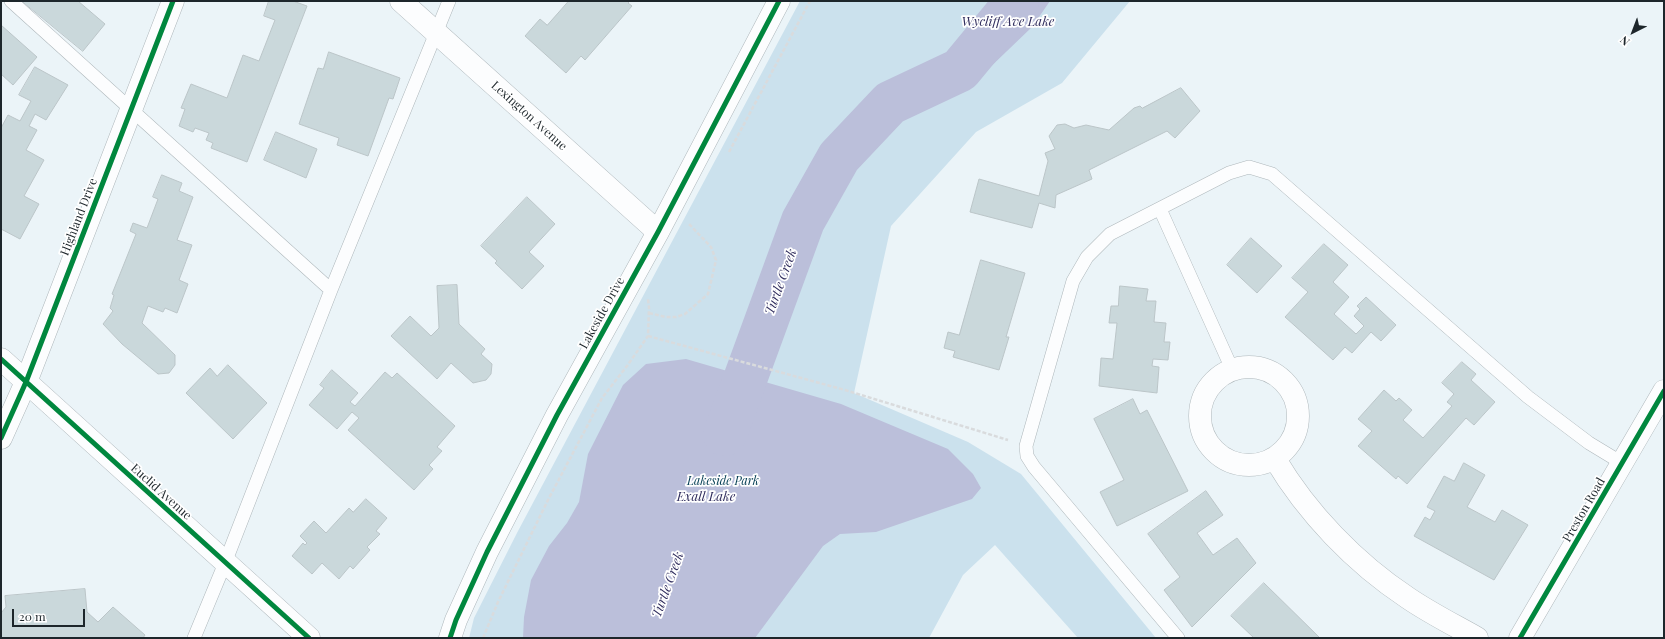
<!DOCTYPE html>
<style>
body{margin:0}
#map{position:relative;width:1665px;height:639px;overflow:hidden;background:#ebf4f8;font-family:"Playfair Display",serif}
canvas{display:block}
.frame{position:absolute;inset:0;border:2px solid #1d262b;pointer-events:none}
.north{position:absolute;left:1613px;top:12px;width:40px;height:40px;-webkit-text-stroke:3px #fff;paint-order:stroke;rotate:222deg;font-size:11px;font-weight:700;line-height:16px;text-align:center;color:#1d262b}
.north::after{content:'';display:block;margin:auto;width:14px;height:18px;background:#1d262b;clip-path:polygon(50% 0,100% 100%,50% 72%,0 100%)}
.scale{position:absolute;left:12px;top:609px;width:73px;height:18px;box-sizing:border-box;border:2px solid #1d262b;border-top:0;padding-left:5px;font-size:12px;line-height:14px;white-space:nowrap;color:#1d262b;-webkit-text-stroke:3px #fff;paint-order:stroke}
</style>
<div id="map">
<canvas width="1665" height="639"></canvas>
<div class="frame"></div>
<div class="north">N</div>
<div class="scale">20 m</div>
</div>
<script>
const context = document.querySelector('canvas').getContext('2d');
context.lineJoin = 'round';
function fill(path, color) {
  context.fillStyle = color;
  context.fill(path, 'evenodd');
}
function strokePath(path, color, width, dash) {
  context.strokeStyle = color;
  context.lineWidth = width;
  context.lineCap = dash ? 'butt' : 'round';
  context.setLineDash(dash || []);
  context.stroke(path);
}
function write(font, color, halo, rows, align = 'center') {
  context.font = font + ' "Playfair Display",serif';
  context.lineWidth = 3.5;
  context.setLineDash([]);
  context.textBaseline = 'middle';
  context.strokeStyle = halo;
  context.fillStyle = color;
  for (const [text, x, y, turn = 0] of rows) {
    context.save();
    context.translate(x, y);
    context.rotate((+turn || 0) * Math.PI / 180);
    context.textAlign = isNaN(turn) ? turn : align;
    if (halo) context.strokeText(text, 0, 0);
    context.fillText(text, 0, 0);
    context.restore();
  }
}
const green = new Path2D(`
 M800 1H1130L1062 83 976 132 891 226 854 393 968 442 1021 474 1156 638H1078L995 545 963 575 929 638H469L474 618 518 531Z`);
const water = new Path2D(`
 M996 1H1050L1032 27 982 75 973 82 960 70 963 46 974 28 994 5Z
 M686 359 841 404 948 449 973 474 981 488 972 499 876 532 840 534 823 546 755 638H523L524 617 531 580 549 546 567 523 579 502 588 454 623 385 646 364Z`);
const river = new Path2D(`
 M725 434 803 221 839 157 890 103 960 70 1017 1`);
const building = new Path2D(`
 M22 1H78L105 24 83 51Z
 M269 1H293L307 6 247 162 211 148 213 143 206 140 209 133 195 128 193 132 179 126 185 109 181 108 191 84 227 98 243 55 259 61 275 20 264 16Z
 M569 1H630L628 3 632 6 585 60 581 56 566 73 525 36 540 19 547 25Z
 M1 25 37 57 13 85 1 74Z
 M329 52 400 78 393 99 389 98 368 156 337 145 339 138 299 124 318 68 323 69Z
 M35 67 68 85 46 120 35 114 29 126 37 130 26 150 44 160 24 196 39 204 20 239 1 229V128L8 115 20 121 31 101 19 95Z
 M1181 88 1200 111 1175 138 1167 131 1089 170 1092 179 1056 195 1055 208 1039 203 1032 228 970 212 979 179 1039 196 1048 161 1045 153 1055 149 1049 136 1057 125 1065 124 1074 128 1086 125 1109 130 1134 108 1140 106 1142 108Z
 M276 132 317 149 306 178 264 160Z
 M162 175 182 183 179 191 193 197 177 240 192 245 179 280 188 284 177 313 165 308 163 312 148 306 142 323 175 355V365L169 373 158 374 122 344 103 324 113 311 110 308 114 295 112 294 136 234 130 231 133 223 147 228 158 199 153 197Z
 M527 197 555 224 529 252 544 266 522 289 495 263 497 261 481 246Z
 M1251 238 1282 266 1257 293 1227 265Z
 M1324 244 1348 265 1333 282 1349 297 1334 314 1356 334 1364 326 1354 316 1360 309 1357 306 1366 297 1396 325 1381 341 1371 332 1352 353 1345 347 1333 360 1285 317 1308 292 1292 278Z
 M981 260 1025 273 1006 337H1009L999 370 953 357 955 351 944 348 948 332 959 335Z
 M457 285 459 324 485 349 481 354 492 364 491 374 486 380 473 383 451 363 437 379 391 336 410 316 431 336 439 328 437 286Z
 M1120 286 1148 289 1146 301H1156L1154 322 1166 323 1164 342H1170L1168 360 1153 359 1152 366 1159 367 1157 393 1099 386 1101 358 1113 359 1117 323H1109L1111 306H1118Z
 M1462 362 1476 374 1471 380 1495 402 1474 425 1466 418 1407 484 1398 476 1396 479 1358 446 1372 431 1358 419 1384 390 1396 401 1399 398 1412 410 1403 420 1423 438 1452 406 1447 402 1454 394 1442 383Z
 M228 365 267 403 233 439 186 393 210 368 217 376Z
 M332 370 358 393 350 402 355 406 385 372 392 378 397 373 455 426 437 447 442 451 429 465 433 469 414 490 348 430 359 418 352 412 337 429 309 405 324 388 320 385Z
 M1133 399 1140 414 1147 410 1188 491 1117 526 1100 492 1124 480 1094 419Z
 M1464 463 1485 475 1467 507 1495 522 1502 510 1528 525 1494 580 1414 536 1425 517 1430 520 1435 511 1427 507 1444 476 1454 481Z
 M1206 491 1223 515 1197 533 1213 555 1237 538 1256 563 1192 627 1164 590 1180 577 1148 534Z
 M366 499 387 518 376 531 380 534 367 547 370 550 353 569 350 566 339 579 322 563 312 574 292 556 303 543 305 545 307 543 300 536 314 521 326 533 349 508 353 512Z
 M1264 583 1320 638H1254L1231 616Z
 M85 589 87 612 98 622 113 607 145 635 143 638H1V613L6 607 5 596Z`);
const path = new Path2D(`
 M729 152 810 1
 M649 313 666 317H676L685 314 708 294 716 260 711 247 689 224
 M648 336 845 390 1008 440
 M483 638 498 602 548 500 602 398 627 366 648 336 649 308 648 299`);
const lane = new Path2D(`
 M11 1 331 290
 M1160 209 1232 369
 M194 638 225 563 331 290 449 1
 M1178 638 1034 467 1027 456 1026 446 1073 281 1087 257 1110 234 1229 173 1249 167 1272 174 1528 397 1589 443 1622 463`);
const street = new Path2D(`
 M401 1 658 232
 M1 359 309 638
 M1200 416a49 49 0 1 1 98 0a49 49 0 1 1-98 0Z
 M1 438 26 382 173 1
 M1275 459C1307 513 1355 563 1408 598 1430 613 1454 625 1477 638
 M450 638 456 620 487 552 557 415 658 232 779 1`);
const secondary = new Path2D(`
 M1520 638 1664 391`);
const cycleway = new Path2D(`
 M1 359 309 638
 M1 438 26 382 173 1
 M450 638 456 620 487 552 557 415 658 232 779 1
 M1520 638 1664 391`);
const streetNames = [
 ["Lexington Avenue",529,116,42],
 ["Highland Drive",79,217,-69],
 ["Lakeside Drive",602,313,-61],
 ["Euclid Avenue",161,492,42],
 ["Preston Road",1584,510,-60]
];
const parkNames = [
 ["Lakeside Park",723,481]
];
const waterNames = [
 ["Wycliff Ave Lake",1008,22],
 ["Turtle Creek",781,282,-70],
 ["Exall Lake",706,497],
 ["Turtle Creek",668,585,-70]
];
fill(green, '#cbe1ed');
fill(water, '#bbbfda');
strokePath(river, '#bbbfda', 44);
fill(building, '#cad8db');
strokePath(building, '#bbc5c8', 1);
strokePath(lane, '#aeb7bb', 14);
strokePath(street, '#aeb7bb', 23);
strokePath(secondary, '#aeb7bb', 23);
strokePath(path, '#d9dbdd', 2.5, [4, 2]);
strokePath(lane, '#fcfdfe', 13);
strokePath(street, '#fcfdfe', 22);
strokePath(secondary, '#fcfdfe', 22);
strokePath(cycleway, '#00873e', 5);
write('12px', '#1d262b', '#fff', streetNames);
write('italic 12px', '#023c52', '#fff', parkNames);
write('italic 13px', '#312e5e', '#fff', waterNames);
</script>
